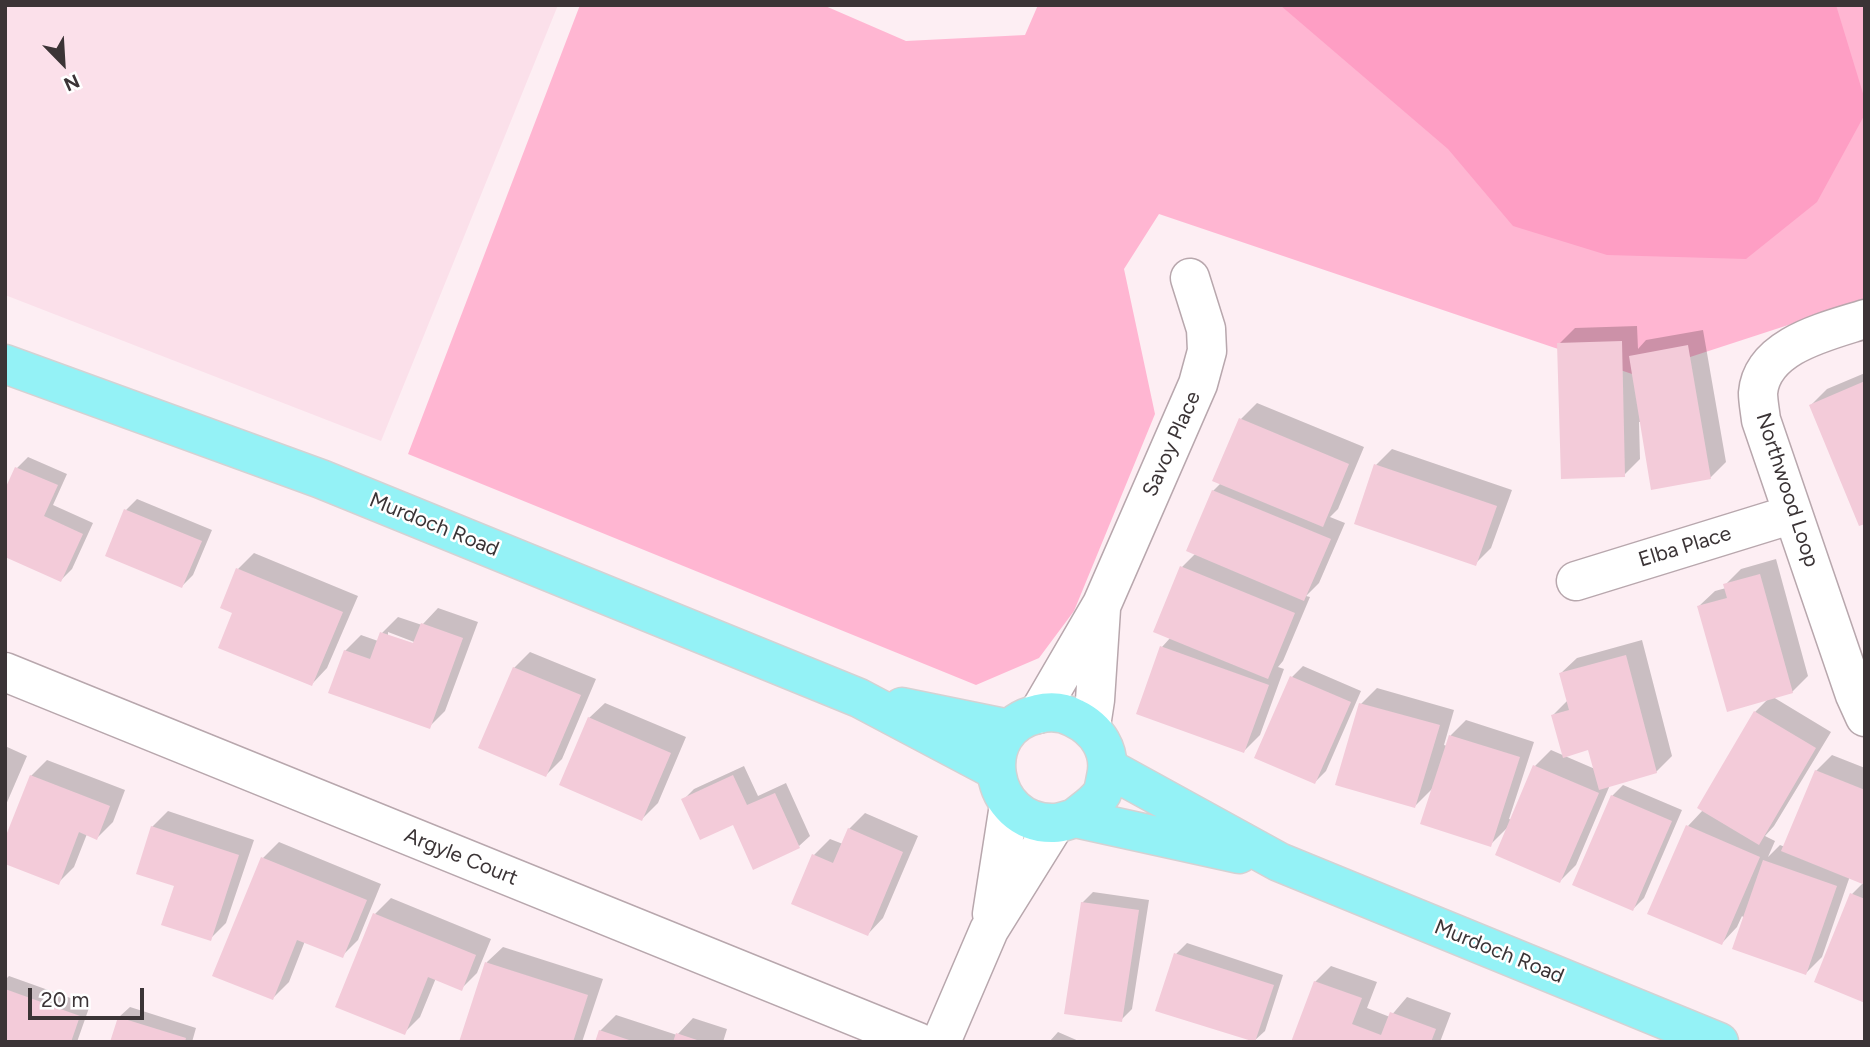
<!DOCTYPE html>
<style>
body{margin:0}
#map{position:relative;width:1870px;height:1047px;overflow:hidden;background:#fdeef3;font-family:Figtree,sans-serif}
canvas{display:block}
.frame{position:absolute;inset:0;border:7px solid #3b3436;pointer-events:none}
.north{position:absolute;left:28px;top:28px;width:70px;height:70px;-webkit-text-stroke:5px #fff;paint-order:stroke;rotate:156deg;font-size:19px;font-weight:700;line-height:28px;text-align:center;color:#3b3436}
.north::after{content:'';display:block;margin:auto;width:24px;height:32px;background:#3b3436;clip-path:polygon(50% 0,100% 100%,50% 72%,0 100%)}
.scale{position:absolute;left:28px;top:988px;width:116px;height:32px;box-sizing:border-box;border:4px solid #3b3436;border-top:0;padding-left:9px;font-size:21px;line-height:24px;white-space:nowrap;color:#3b3436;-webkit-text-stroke:5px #fff;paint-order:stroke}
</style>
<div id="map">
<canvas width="1870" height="1047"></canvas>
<div class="frame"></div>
<div class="north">N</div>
<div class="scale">20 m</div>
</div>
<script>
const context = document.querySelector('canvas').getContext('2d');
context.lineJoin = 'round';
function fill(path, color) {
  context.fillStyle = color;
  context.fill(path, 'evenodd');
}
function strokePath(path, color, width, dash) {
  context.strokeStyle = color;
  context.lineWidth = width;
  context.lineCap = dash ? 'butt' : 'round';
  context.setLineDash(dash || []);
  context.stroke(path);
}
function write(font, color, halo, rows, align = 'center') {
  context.font = font + ' Figtree,sans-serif';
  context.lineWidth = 5;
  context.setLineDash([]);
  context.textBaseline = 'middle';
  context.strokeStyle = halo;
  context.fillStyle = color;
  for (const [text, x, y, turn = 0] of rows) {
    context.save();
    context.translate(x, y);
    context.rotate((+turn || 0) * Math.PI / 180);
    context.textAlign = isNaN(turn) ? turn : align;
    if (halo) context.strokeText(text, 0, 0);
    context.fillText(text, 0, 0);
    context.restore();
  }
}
const built = new Path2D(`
 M5 5H558L381 441 5 295Z`);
const green = new Path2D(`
 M580 5H823L906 41 1025 35 1038 5H1865V300L1635 375 1159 214 1124 269 1155 414 1074 611 1039 658 976 685 408 454Z`);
const water = new Path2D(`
 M1280 5H1836L1865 100V114L1817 202 1746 259 1607 255 1513 226 1448 149Z`);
const shadow = new Path2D(`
 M1637 326 1638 349 1646 340 1703 330 1726 462 1710 478 1642 422H1639L1640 459 1624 475 1559 344 1575 328Z
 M1865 373V522L1811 405 1827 389Z
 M1257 403 1364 447 1338 509 1330 517 1345 523 1319 583 1306 596 1310 597 1283 661 1278 667 1284 669 1260 735 1244 751 1162 647 1171 637 1155 631 1182 567 1196 553 1213 491 1221 483 1241 419Z
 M1392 449 1512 490 1491 548 1475 564 1376 465Z
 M28 457 67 474 53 505 93 523 72 569 61 580 5 493 17 468Z
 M137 499 212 530 193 575 182 586 107 555 126 510Z
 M254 553 358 596 327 668 312 684 235 612 238 569Z
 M1776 559 1808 676 1792 692 1773 697 1831 732 1774 826 1765 836 1775 841 1768 857 1780 845 1785 847 1816 771 1832 755 1865 768V1001L1852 894 1864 882 1850 876 1822 957 1806 973 1742 916 1737 927 1722 943 1688 826 1703 810 1755 712 1769 698 1699 606 1715 591 1726 588 1725 585 1741 569Z
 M438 608 478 622 445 711 429 727 345 651 361 635 378 641 382 633 398 617 422 625ZM388 632 422 645 421 648 388 636Z
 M1642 640 1672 756 1656 772 1610 785 1576 865 1560 881 1509 826 1490 845 1434 787 1415 806 1361 704 1377 688 1454 710 1444 745 1447 746 1451 735 1466 720 1534 742 1509 819 1512 820 1535 766 1551 750 1595 769 1590 748 1553 715 1568 700 1561 673 1577 658Z
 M530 652 596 679 562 759 546 775 514 668Z
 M1303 666 1361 691 1326 771 1315 782 1256 757 1292 677Z
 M605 703 686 737 658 803 642 819 589 718Z
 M5 746 27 756 5 807Z
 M47 760 125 790 113 822 97 838 87 834 74 867 58 883 31 776Z
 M744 766 758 796 786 783 810 836 799 846 733 823 683 800 694 789Z
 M1623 785 1682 810 1644 898 1633 909 1612 796Z
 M168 811 254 840 226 923 210 939 177 885 152 827Z
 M865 813 918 836 883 918 868 934 793 903 814 855 830 839 843 844 849 829Z
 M279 842 381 884 358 940 342 956 305 941 289 982 273 998 263 858Z
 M1093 892 1149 900 1132 1009 1121 1020 1082 903Z
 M391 898 491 939 477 973 461 989 436 978 420 1017 404 1033 375 914Z
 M1187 943 1283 975 1265 1031 1254 1041 1176 954Z
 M503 947 603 979 582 1042H461L487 962Z
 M1331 966 1377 982 1367 1008 1390 1017 1407 997 1451 1013 1440 1042H1292L1315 982Z
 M9 976 90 1005 77 1042 5 1040V980Z
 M130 1007 196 1028 192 1042H112L119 1017Z
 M616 1015 677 1035 693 1018 727 1029 723 1042H596L600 1031Z
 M1058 1032 1081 1042H1049Z`);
const building = new Path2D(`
 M1622 341 1625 477 1561 479 1557 343Z
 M1688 345 1711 479 1651 490 1629 356Z
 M1865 381V524L1859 526 1809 405Z
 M1239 418 1349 464 1323 527 1212 481Z
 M1374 464 1497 506 1476 566 1354 524Z
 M15 467 58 485 44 516 83 534 61 582 5 557V489Z
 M1212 490 1331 539 1304 601 1186 551Z
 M124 509 202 541 182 588 105 556Z
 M1180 566 1295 613 1268 679 1153 632Z
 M236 568 343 612 312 686 218 648 232 613 220 608Z
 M1760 574 1793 693 1727 712 1697 606 1727 598 1723 584Z
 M421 623 463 638 430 729 328 693 344 650 370 659 380 632 413 643Z
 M1160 646 1269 685 1244 753 1136 714Z
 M1626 655 1657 773 1599 790 1588 750 1563 758 1551 715 1569 710 1559 673Z
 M513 667 581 695 546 777 478 748Z
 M1290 676 1351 702 1315 784 1254 758Z
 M1359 703 1440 725 1415 808 1335 785Z
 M1754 711 1816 748 1759 845 1697 808Z
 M588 717 671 753 642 821 559 785Z
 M1449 735 1520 757 1491 847 1420 824Z
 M1533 765 1599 793 1560 883 1495 855Z
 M1815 770 1865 790V885L1781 851Z
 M30 775 110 806 97 840 79 832 59 885 5 864V838Z
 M733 775 747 805 775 793 800 848 753 870 733 825 700 840 681 799Z
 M1611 795 1672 821 1633 911 1572 885Z
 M1686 825 1760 857 1722 945 1647 914Z
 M151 826 239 855 211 941 161 925 174 886 136 874Z
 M848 828 903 852 868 936 791 904 812 854 833 863Z
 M261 857 367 900 343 958 297 940 273 1000 212 976Z
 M1763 860 1837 886 1806 975 1732 949Z
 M1850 893 1865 899V1003L1814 982Z
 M1081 902 1139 910 1122 1022 1064 1014Z
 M373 913 476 955 462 991 428 977 405 1035 335 1007Z
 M1174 953 1274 985 1255 1042 1155 1011Z
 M485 962 588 995 573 1042H459Z
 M1314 981 1362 998 1352 1024 1381 1035 1390 1012 1436 1029 1431 1042H1291Z
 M5 989 80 1016 71 1042H5Z
 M118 1017 186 1038 185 1042H110Z
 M599 1030 632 1041V1042H595Z
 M676 1033 700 1041 699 1042H673Z`);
const minor = new Path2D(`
 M1865 319C1828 331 1762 345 1758 393 1758 401 1760 411 1761 420L1855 695 1865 717
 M1576 581 1793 514
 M5 672 918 1042
 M1038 714 1102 604 1198 384 1207 351 1206 329 1190 278
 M1091 726 1095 700 1101 609
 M992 914 1009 805
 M941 1042 989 930 1055 824`);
const major = new Path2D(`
 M5 364 321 479 859 698 995 770
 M902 707 1010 729
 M1108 768 1279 862 1719 1042
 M1075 818C1083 811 1097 802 1102 793 1104 789 1105 782 1106 777 1112 751 1097 729 1074 718 1063 712 1050 711 1038 714 973 728 988 825 1054 823 1061 823 1068 820 1075 818L1239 854`);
const streetNames = [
 ["Savoy Place",1172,444,-66],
 ["Northwood Loop",1787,490,72],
 ["Murdoch Road",434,525,22],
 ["Elba Place",1685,547,-17],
 ["Argyle Court",461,857,22],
 ["Murdoch Road",1499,952,22]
];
fill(built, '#fbe0ea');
fill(green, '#ffb6d2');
fill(water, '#fe9ec4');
fill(shadow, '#0003');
fill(building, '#f3cbd9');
strokePath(minor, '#b8a7ad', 41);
strokePath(major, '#d4d2d3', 41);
strokePath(minor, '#fff', 38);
strokePath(major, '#94f2f6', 38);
write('21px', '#3b3436', '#fff', streetNames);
</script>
